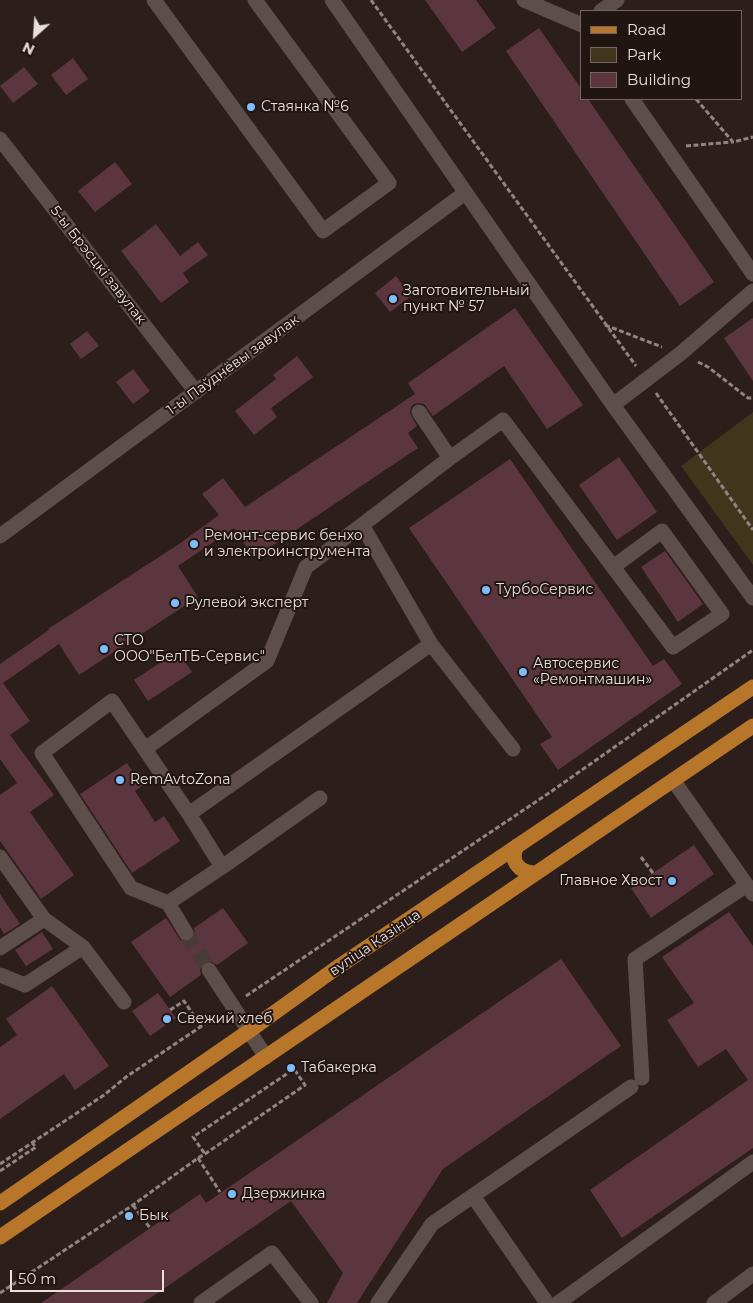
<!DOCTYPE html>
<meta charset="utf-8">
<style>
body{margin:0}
#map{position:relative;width:753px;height:1303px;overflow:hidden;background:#2b1e1b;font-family:Montserrat,sans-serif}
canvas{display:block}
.legend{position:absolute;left:580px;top:10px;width:162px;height:90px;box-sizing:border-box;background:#211512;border:1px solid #716664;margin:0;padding:6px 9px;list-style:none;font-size:15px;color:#e9e0de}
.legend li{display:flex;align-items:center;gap:10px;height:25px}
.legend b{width:25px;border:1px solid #716664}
.north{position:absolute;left:10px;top:10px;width:50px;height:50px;-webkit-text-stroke:4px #211512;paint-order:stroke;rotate:206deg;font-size:14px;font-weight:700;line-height:20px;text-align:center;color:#e9e0de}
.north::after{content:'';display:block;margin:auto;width:18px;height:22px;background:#e9e0de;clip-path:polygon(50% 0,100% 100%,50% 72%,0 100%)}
.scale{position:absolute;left:10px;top:1270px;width:154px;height:22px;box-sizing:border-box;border:2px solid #e9e0de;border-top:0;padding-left:6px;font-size:15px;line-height:18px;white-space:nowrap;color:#e9e0de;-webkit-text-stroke:4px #211512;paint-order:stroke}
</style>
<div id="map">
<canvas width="753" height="1303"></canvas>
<ul class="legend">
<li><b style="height:6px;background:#b8762b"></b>Road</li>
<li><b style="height:14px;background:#3f361b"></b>Park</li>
<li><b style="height:14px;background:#5c363f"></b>Building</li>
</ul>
<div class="north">N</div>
<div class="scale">50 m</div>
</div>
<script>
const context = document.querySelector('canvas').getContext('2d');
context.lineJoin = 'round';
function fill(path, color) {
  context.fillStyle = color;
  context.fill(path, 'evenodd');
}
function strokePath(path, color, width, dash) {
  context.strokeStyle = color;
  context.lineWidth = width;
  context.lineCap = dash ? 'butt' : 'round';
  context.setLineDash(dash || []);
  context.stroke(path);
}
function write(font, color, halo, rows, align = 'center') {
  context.font = font + ' Montserrat,sans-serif';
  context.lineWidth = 4;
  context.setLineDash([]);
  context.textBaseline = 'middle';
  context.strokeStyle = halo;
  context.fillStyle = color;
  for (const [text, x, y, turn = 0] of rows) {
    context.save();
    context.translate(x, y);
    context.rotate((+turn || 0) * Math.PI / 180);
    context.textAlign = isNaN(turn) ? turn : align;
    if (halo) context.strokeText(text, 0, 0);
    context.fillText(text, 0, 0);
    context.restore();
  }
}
const green = new Path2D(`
 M753 412V565L681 466Z`);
const building = new Path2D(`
 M425 0H476L496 28 462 52Z
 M539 28 582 90V99H588L714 282 680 306 506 51Z
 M73 58 88 79 66 95 51 75Z
 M24 67 38 84 13 103 0 86Z
 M115 162 132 184 95 212 78 191Z
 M156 224 180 256 198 242 208 255 183 273 189 282 161 303 121 251Z
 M396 276 411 296 390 312 375 293Z
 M515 308 583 405 547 429 504 366 433 416 424 404 419 403 414 404 411 407 410 413 417 426 408 433 418 448 254 558 234 528 178 566 198 597 79 675 59 644 3 683 30 721 10 735 54 795 30 812 74 875 41 899 0 841V795L17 783 0 759V664L49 630 48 629 179 544 219 515 202 494 223 478 245 507 415 394 408 383Z
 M753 318V381L724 338Z
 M87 331 99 346 81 359 70 344Z
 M297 356 313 377 271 408 277 417 254 435 235 411 276 379 273 375Z
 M133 369 150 391 133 404 116 382Z
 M619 457 657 512 617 540 579 485Z
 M510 459 653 666 664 659 682 684 558 770 540 744 552 737 409 528Z
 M665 551 703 604 678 622 641 567Z
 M178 651 192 672 148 701 134 680Z
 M127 763 142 786 135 791 155 822 164 816 180 841 132 873 80 794Z
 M694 845 714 874 651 918 631 888Z
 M0 894 20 924 4 934 0 927Z
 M223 908 248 943 217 965 209 961 203 962 200 970 201 975 170 997 131 942 166 918 181 941H190L195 933 194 928Z
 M729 912 753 946V1148L622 1238 590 1190 748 1080 726 1049 698 1067 667 1020 694 1003 662 957Z
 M42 932 53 949 26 966 15 950Z
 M561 959 621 1046 443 1169 357 1303H327L343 1273 291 1201 143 1303H41L200 1194 206 1203Z
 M52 986 109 1066 75 1090 64 1074 0 1119V1047L17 1035 6 1019Z
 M158 993 176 1018 150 1036 132 1011Z`);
const minorTunnel = new Path2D(`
 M186 933 209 970`);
const path = new Path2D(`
 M371 0 636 366
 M696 99 733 142 753 137
 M686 146 732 142
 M605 325 662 347
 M698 362 708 367 748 398H753
 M656 393 753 530
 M641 857 653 873
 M246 996 549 793 753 650
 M170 1010 184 1001 201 1026
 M198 1158 220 1192
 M0 1164 104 1095 126 1077 218 1015
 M0 1171 36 1147 32 1143
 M133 1205 150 1228
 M0 1293 133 1205 198 1158 205 1154 305 1085 294 1069 193 1137 205 1154`);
const minor = new Path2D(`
 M154 0 323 231 389 183 255 0
 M332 0 613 405 753 598
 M524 0 582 25
 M601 11 617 0
 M632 99 753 274
 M0 139 196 392
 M613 405 680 354 753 291
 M419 412 450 458
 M0 536 465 193
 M145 749 267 661 306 567 362 525
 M513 749 431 644 362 525 450 458 503 420 673 647 722 614 662 531 613 567
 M673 780 753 894
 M189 814 431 644
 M0 857 44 919 83 947
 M222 867 320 798
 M168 903 131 888 42 753 112 701 189 814 222 867 168 903 186 933
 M0 948 44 919
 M209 970 266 1057
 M0 975 25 985 83 947 124 1002
 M642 1078 635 959 747 885
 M473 1196 547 1303
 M201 1303 272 1253 311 1303
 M378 1303 432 1224 631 1087
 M558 1303 753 1162
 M714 1303 753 1274`);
const major = new Path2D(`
 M517 846C509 861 519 872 534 873
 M0 1203 249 1031 335 969 753 687
 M0 1237 753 726`);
const markers = [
 [251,107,5,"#7fbdfa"],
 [393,299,5,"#7fbdfa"],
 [194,544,5,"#7fbdfa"],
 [486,590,5,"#7fbdfa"],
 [175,603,5,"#7fbdfa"],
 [104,649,5,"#7fbdfa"],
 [523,672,5,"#7fbdfa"],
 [120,780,5,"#7fbdfa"],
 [672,881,5,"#7fbdfa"],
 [167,1019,5,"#7fbdfa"],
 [291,1068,5,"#7fbdfa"],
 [232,1194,5,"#7fbdfa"],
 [129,1216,5,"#7fbdfa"]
];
const poiNames = [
 ["Стаянка №6",261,107],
 ["Заготовительный",403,291],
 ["пункт № 57",403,307],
 ["Ремонт-сервис бенхо",204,536],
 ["и электроинструмента",204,552],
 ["ТурбоСервис",496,590],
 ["Рулевой эксперт",185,603],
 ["СТО",114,641],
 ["ООО\"БелТБ-Сервис\"",114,657],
 ["Автосервис",533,664],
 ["«Ремонтмашин»",533,680],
 ["RemAvtoZona",130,780],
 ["Главное Хвост",662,881,"right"],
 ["Свежий хлеб",177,1019],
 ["Табакерка",301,1068],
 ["Дзержинка",242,1194],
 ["Бык",139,1216]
];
const streetNames = [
 ["5-ы Брэсцкі завулак",98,265,52],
 ["1-ы Паўднёвы завулак",233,365,-36],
 ["вуліца Казінца",375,943,-34]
];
fill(green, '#3f361b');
fill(building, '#5c363f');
strokePath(minorTunnel, '#483b38', 15, [15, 8]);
strokePath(path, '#908583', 3, [5, 2.5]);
strokePath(minor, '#5d4e4b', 15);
strokePath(major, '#b8762b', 15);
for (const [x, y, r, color] of markers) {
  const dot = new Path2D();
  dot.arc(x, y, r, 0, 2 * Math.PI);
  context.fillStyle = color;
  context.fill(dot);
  strokePath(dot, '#211512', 2);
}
write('14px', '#e9e0de', '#211512', poiNames, 'left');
write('14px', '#e9e0de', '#211512', streetNames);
</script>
